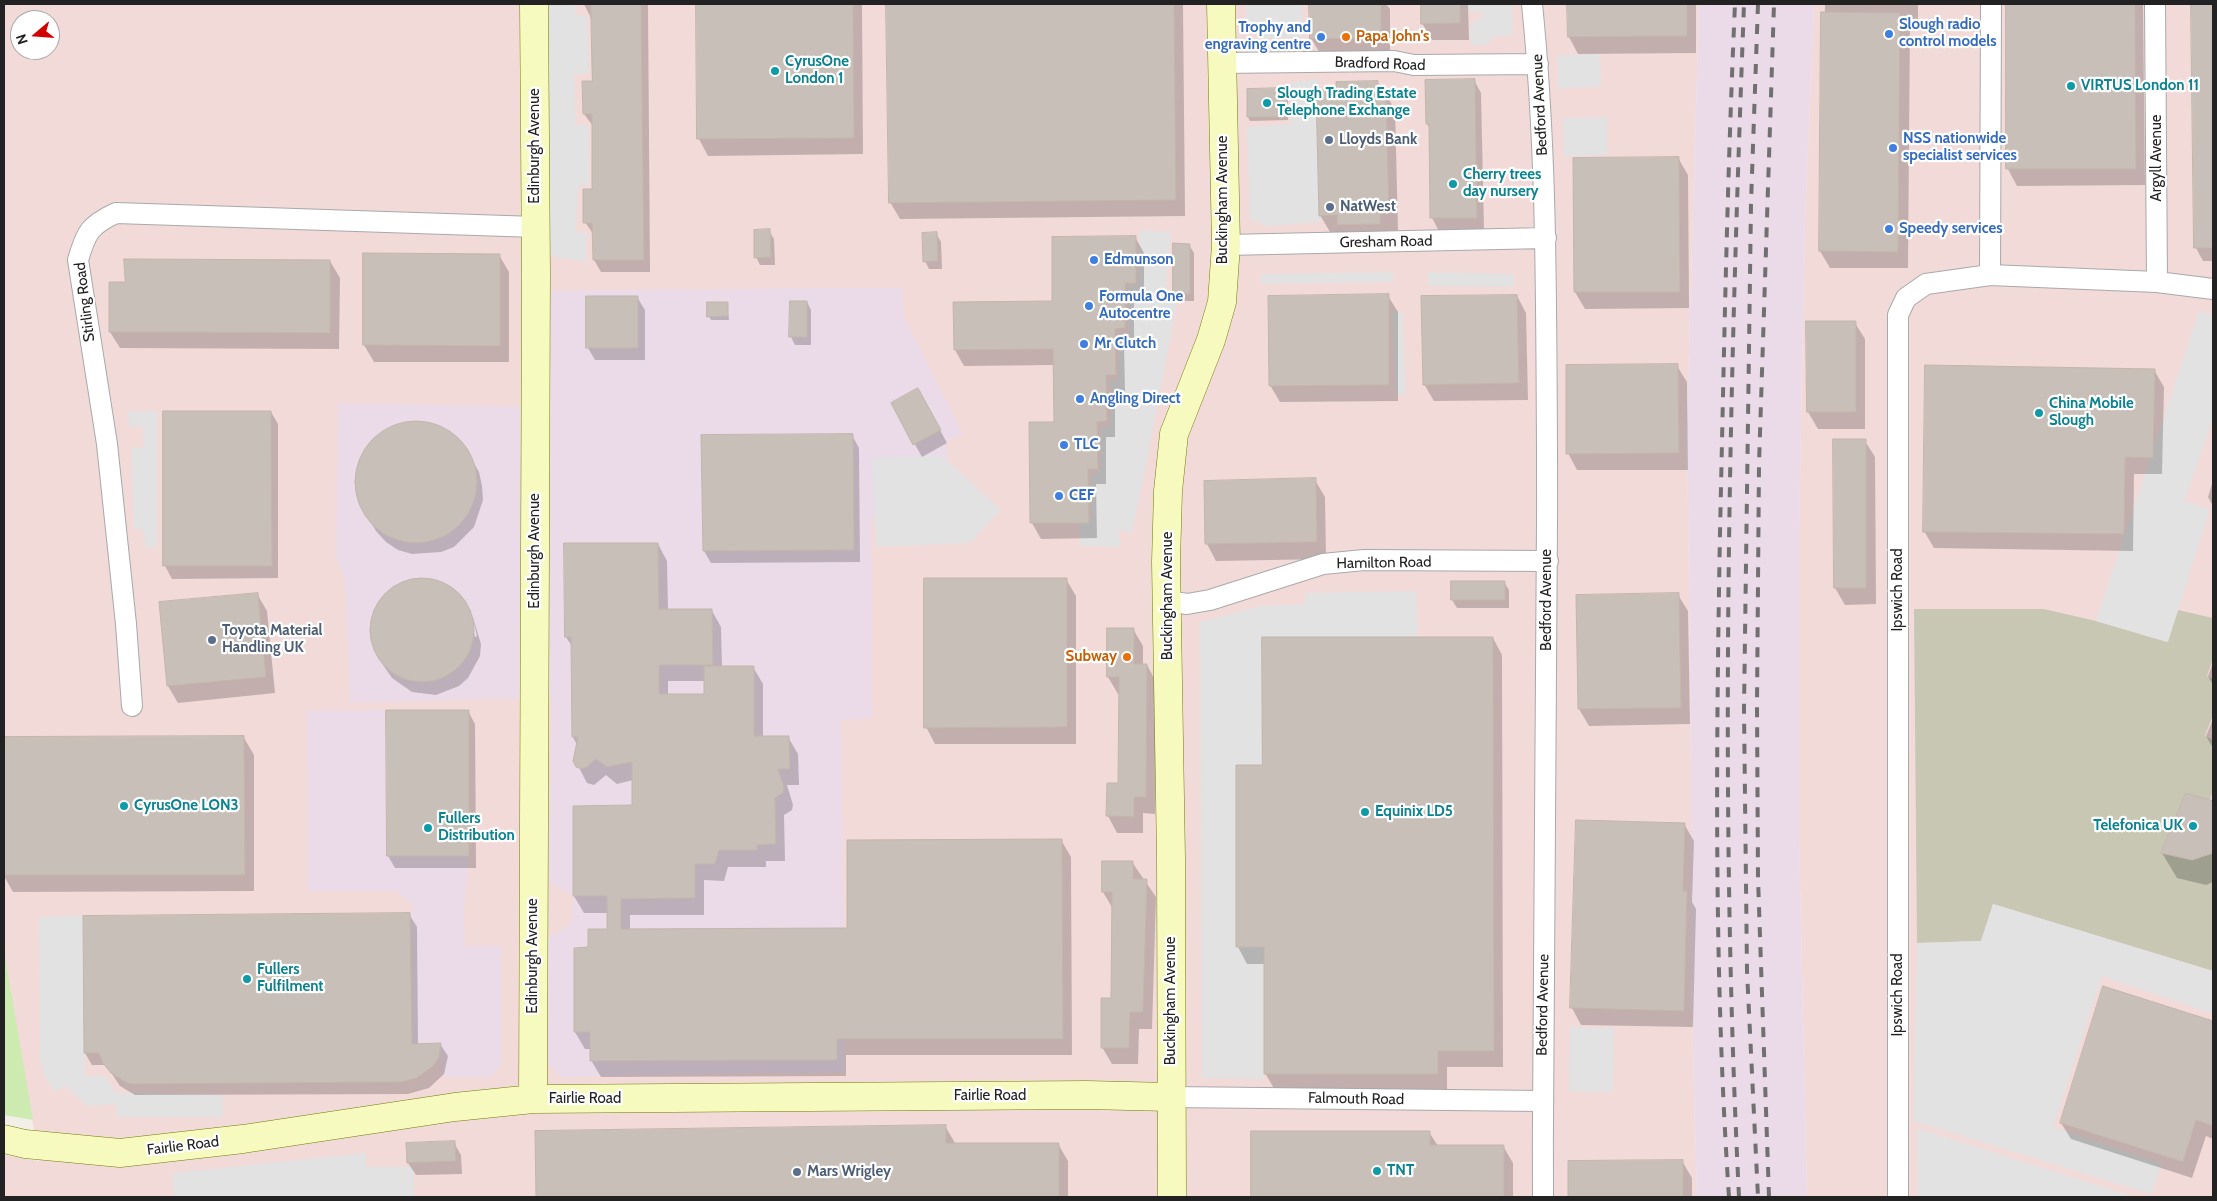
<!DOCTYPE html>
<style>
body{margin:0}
#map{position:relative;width:2217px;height:1201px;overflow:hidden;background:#f2efe9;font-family:Cabin,sans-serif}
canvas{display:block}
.frame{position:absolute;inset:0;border:5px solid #222;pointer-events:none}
.north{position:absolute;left:10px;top:10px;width:50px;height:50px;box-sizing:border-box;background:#fff;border:1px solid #a7a7a7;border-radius:50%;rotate:252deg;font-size:14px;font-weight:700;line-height:20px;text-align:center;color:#222}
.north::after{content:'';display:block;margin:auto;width:18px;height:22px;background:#d40000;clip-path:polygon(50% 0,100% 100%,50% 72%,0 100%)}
</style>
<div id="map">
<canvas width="2217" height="1201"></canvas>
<div class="frame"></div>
<div class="north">N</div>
</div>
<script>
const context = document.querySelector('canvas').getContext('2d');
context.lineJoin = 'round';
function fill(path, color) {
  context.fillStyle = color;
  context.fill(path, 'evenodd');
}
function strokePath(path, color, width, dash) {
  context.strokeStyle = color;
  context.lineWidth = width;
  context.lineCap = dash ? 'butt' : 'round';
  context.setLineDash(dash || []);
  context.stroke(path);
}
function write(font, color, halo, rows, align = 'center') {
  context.font = font + ' Cabin,sans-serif';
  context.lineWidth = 4.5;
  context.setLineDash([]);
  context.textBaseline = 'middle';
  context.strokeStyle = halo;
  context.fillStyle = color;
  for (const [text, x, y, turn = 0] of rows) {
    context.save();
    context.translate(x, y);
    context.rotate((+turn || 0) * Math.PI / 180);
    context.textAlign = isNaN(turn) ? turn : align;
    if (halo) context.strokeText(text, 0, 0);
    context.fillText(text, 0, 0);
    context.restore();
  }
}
const commercial = new Path2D(`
 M4 4H1699L1687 418 1691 764V976L1697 1197H4V1155L39 1161 4 950ZM20 20H50V50H20Z
 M1814 4H2213V1197H1807L1799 837V530L1805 219Z`);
const industrial = new Path2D(`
 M1699 4H1814L1805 219 1799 530V837L1807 1197H1697L1691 976V764L1687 418Z
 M816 288H902L904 317 963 434 947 441 949 516 871 517 872 718 841 720 845 1072 561 1077 545 1061V940L571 924 573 896 549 881 552 697 350 703 345 580 336 557 338 403 548 407V291Z
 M386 710 387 856H469L464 909 465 947 501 946V1066L491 1077H443L441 1043 412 1044 410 913 415 907 397 891H308L307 711Z`);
const construction = new Path2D(`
 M1914 609H2044L2096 621 2167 642 2178 610 2213 618V659L2207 676 2213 679V715L2205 736 2213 740V790L2210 800 2186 794 2161 853 2192 860 2213 853V971L1993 904 1981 941 1917 943Z`);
const grass = new Path2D(`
 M4 950 33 1120 4 1115Z`);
const parking = new Path2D(`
 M545 4H575L576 15 587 16 589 74H574L576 125H588L589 185H578L576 232 587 233 586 262 560 258 546 253Z
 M1246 4H1302L1304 37 1262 39 1260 27 1246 29Z
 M1468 4H1512L1513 35 1492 37 1487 45H1471L1470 25 1481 18 1483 12 1468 11Z
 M1600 54 1601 87 1558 88V55Z
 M1319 79 1320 222 1264 226 1260 222 1250 220 1247 127 1291 124V82Z
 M1607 117V155L1564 156 1563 118Z
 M1140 230 1171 232 1166 294 1178 297 1157 409 1132 533 1119 529 1121 547 1080 546 1079 520H1091V474L1100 473 1101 427 1110 426 1111 380H1118L1120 334H1129L1128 286 1138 284Z
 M1393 272V282L1261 284V274Z
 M1428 272 1514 274V287L1428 286Z
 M1402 311 1406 394H1396L1392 312Z
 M2199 312 2213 314V419L2184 501 2210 509 2168 642 2096 621Z
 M157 411V546L146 548 143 529H134L131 447 144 448 143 426 129 427 128 412Z
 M941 455 1001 510 970 543 876 547 872 458Z
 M1416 591 1418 637 1262 765H1236V947H1264V1079L1202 1078 1200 622 1261 606 1305 604V593Z
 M1993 904 2213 971V1014L2102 976 2053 1127 2162 1164 2151 1194 1913 1121 1917 943 1981 941Z
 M83 916 85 1076H105L116 1093 223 1095V1117H117L116 1104 87 1106 65 1086 54 1092 46 1078 40 1059 39 917Z
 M1570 1027 1614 1028 1613 1092 1569 1091Z
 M1917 1128 2134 1197H1918Z
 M366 1153V1167H414V1197H173V1173Z`);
const shadow = new Path2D(`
 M584 4H648L650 272H601L594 260V235L585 222 594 191 593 126 584 114 593 82 592 20Z
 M697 4H862L863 154 708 156 699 139Z
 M887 4H1183L1185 216 900 219 890 202Z
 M1311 4H1386L1390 9V54L1321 55 1311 38Z
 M1422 4H1468L1469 40H1432L1422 23Z
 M1568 4H1696V53L1578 54 1569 37Z
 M1825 4H1918V19H1910L1908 268H1830L1820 251Z
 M2007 4H2143L2145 185 2017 186 2008 169Z
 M2193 4H2213V261H2203L2196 248Z
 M1474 80 1481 93 1484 230 1439 231 1432 218 1431 130 1427 124Z
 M1377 82 1395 109 1398 230 1389 231V241H1348L1343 232H1330L1320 215 1338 90Z
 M1286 90 1288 93V120L1250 121 1248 117Z
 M1678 158 1688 175 1689 308 1585 309 1575 292Z
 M769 231 774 239 775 265H760L756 257Z
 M936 233 941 242 942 269H929L925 261Z
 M1135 237 1144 253V298H1134V344H1124L1125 391H1115V437H1106V484H1096L1097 538 1041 539 1032 523 1031 423H1055L1054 365 964 366 955 350 1054 302Z
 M1189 245 1194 253V301H1179L1174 293Z
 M499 255 509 272V362H374L364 345Z
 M330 261 340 278 339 349 120 348 110 332 126 283Z
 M1388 296 1398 312V401L1280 402 1270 385Z
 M1517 296 1526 313 1528 400 1434 401 1424 384Z
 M637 297 645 310V360H595L588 348Z
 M807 302 811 310V345H795L791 337Z
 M727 303 729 320H711L709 316Z
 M1855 323 1865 339V429H1818L1808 412Z
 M1677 366 1687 382 1688 470H1577L1568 453Z
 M2154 370 2164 387 2162 474H2134L2133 551 1934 548 1924 531Z
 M925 402 947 443 922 457 892 403Z
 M271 412 278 424V578L172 579 165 566Z
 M429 423 442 428 464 446 479 472 482 486 483 500 474 527 454 547 441 552 412 554 398 550 386 542 376 531 361 505 356 477 365 449 374 438 386 430 400 424Z
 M852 435 859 448 860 562 711 563 704 551Z
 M1865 441 1875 457 1876 604 1845 605 1835 588Z
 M1315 480 1325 497 1326 559 1216 561 1207 544 1205 482Z
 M2213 481V506L2208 497Z
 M658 544 667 561 668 610 712 611 721 627 722 667H753L763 684V737H788L798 754 799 785H787L793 805 792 810 784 815 785 861H766V867H728L724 881 704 880V915H630V930L848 929 1061 840 1071 857 1072 1055H846V1076L601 1077 591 1060V1049H585L575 1032 589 949 609 930V913H584L574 896 633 807V780L617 784 606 775 594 785 587 783 574 758 577 745 573 737V648L566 637 565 545ZM668 681H705V695H668Z
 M429 579 451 588 468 607 475 637 477 636 472 614 481 644 480 656 468 678 459 686 436 695 412 692 392 678 377 656 371 634 374 612 387 593 407 581Z
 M1066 579 1076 596V744H935L926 727Z
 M1504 582 1509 590V608H1457L1452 600Z
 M257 594 267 611 275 693 178 703 168 686 160 604Z
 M1678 595 1688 611 1690 724 1589 726 1579 709Z
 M1133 629 1143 646V665H1147L1156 682 1155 814 1143 813V833H1117L1108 816V784H1119L1120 694H1118L1108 677Z
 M1493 638 1502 655 1503 1067H1447V1090H1275L1265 1073V964H1247L1238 947 1263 766Z
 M2213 663V685L2208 676Z
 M468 711 475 724 476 868H395L388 856Z
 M2213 719V748L2206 736Z
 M4 738H244L254 755V891L13 892 4 876Z
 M2213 795V882L2206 885 2177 878 2162 853 2211 802Z
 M1684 824 1694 841 1692 902 1696 909 1693 1027 1581 1025 1572 1008Z
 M1132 862 1156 897 1152 1029H1139L1138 1064H1112L1102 1047 1112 1000 1113 909 1103 892Z
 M409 914 417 927 418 1045 440 1044 448 1056 444 1074 429 1088 408 1094 135 1095 120 1086 106 1065H92L85 1053Z
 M2104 988 2213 1023V1139L2206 1136 2192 1178 2071 1139 2061 1123Z
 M945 1126 955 1143 1058 1144 1068 1161V1197H538L536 1132Z
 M1252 1132H1429L1438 1146H1503L1513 1163V1197H1252Z
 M454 1143 461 1155 462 1174 416 1175 408 1163Z
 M1682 1161 1692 1178V1197H1569V1163Z`);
const building = new Path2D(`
 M591 4H641L644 260H593L592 223H583V189H592V114H583L582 81H592Z
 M696 4H853L854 138 697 139Z
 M886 4H1174L1176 200 889 203Z
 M1309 4H1381V38L1310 39Z
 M1421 4H1460V23L1421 24Z
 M1567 4H1687V36L1568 37Z
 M2006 4H2135L2136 169H2006Z
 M2191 4H2213V248H2194Z
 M1821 12 1900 13 1898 252 1819 251Z
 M1475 79 1477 218H1430L1429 124H1426L1425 80Z
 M1378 81V91H1386L1389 214H1380V224L1337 225V215L1319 216 1316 90 1336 89V82Z
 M1287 88V117H1247V89Z
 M1679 157 1680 292H1574L1573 158Z
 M770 229 771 257 754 258V230Z
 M937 232 938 261 923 262 922 233Z
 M1136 236V283H1125V328L1115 329 1116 375H1106L1107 421 1097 422 1098 469H1088L1089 523H1030L1029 422H1054L1053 349 954 350 953 302 1052 301V237Z
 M1173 243 1190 244V294L1173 293Z
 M363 253 500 254V346L363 345Z
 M124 259 330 260V333L109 332V282H125Z
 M1389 294V385L1269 386 1268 296Z
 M1517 295 1519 383 1423 385 1421 296Z
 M586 296H638V348H586Z
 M790 301H807V337H789Z
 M707 302H728V316L707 317Z
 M1806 321H1856V412H1807Z
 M1678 364 1679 453 1566 454V365Z
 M1925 365 2155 369 2153 458 2125 457 2124 534 1923 532Z
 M918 388 941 430 913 445 891 403Z
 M163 411H271L272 566H163Z
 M355 482a61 61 0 1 1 122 0a61 61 0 1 1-122 0Z
 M853 434 854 550 703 551 701 435Z
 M1833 439H1866V588H1834Z
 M1316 478 1317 542 1205 544 1204 481Z
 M564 543H658L659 609H712L713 665H659V694H704V666H754V736H789L790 769H778L784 787 783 793 775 798 776 844 757 845V850H719L715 864H695V898L621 899V929L847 928V840L1062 839 1063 1039H837V1060L590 1061V1032H574V948L588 947V929H607V896H573V806L632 805V762L607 767 596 759 587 767 582 769 576 767 573 761 578 737H572L571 637H565Z
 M370 630a52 52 0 1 1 104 0a52 52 0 1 1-104 0Z
 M924 578H1067V727L924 728Z
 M1451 581H1505V600H1451Z
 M258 593 266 677 167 686 159 602Z
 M1679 593 1681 708 1578 709 1576 595Z
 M1107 628H1134V664H1147L1146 797H1134V817L1106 816 1107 783H1118L1119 677H1107Z
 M1262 637H1493L1494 1051H1438V1074H1264V947H1236V765H1262Z
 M386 710H469V856H387Z
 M244 736 245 875H4V737Z
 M2186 793 2213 801V853L2192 860 2161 853Z
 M1576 820 1685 823 1683 891H1687L1684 1011 1570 1008Z
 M1102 861H1133V879H1147L1143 1012H1130L1129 1048H1101V998H1111L1112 892H1102Z
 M410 913 412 1044 441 1043 439 1057 434 1065 417 1078 401 1082 133 1084 127 1083 111 1073 103 1063 99 1053H84L83 916Z
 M2103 986 2213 1021V1126L2196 1120 2183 1162 2060 1123Z
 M946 1125V1143H1059V1197H536L535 1131Z
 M1251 1131H1430V1145H1504V1197H1251Z
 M455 1141 456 1161 407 1163 406 1143Z
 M1683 1160V1197H1568V1161Z`);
const street = new Path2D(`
 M1532 4C1547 151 1546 299 1547 447 1548 697 1542 947 1543 1197
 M2155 4 2157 282
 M1221 63 1394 61 1414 65 1538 64
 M1226 245 1546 238
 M1990 275 1991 4
 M1167 601 1187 604 1210 600 1323 564 1364 560 1548 561
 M132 706 126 624 107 444 78 260C86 232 90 225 116 213L536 227
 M1170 1097 1542 1101
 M1898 1197V315L1906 298 1926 284 1990 275 2157 282 2213 289`);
const secondary = new Path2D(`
 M533 1099 536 274 534 4
 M4 1139 25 1144 120 1153 243 1139 455 1107 533 1099 1087 1095 1170 1097
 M1172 1197 1171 858 1166 562 1168 491 1174 434 1211 340 1222 302 1226 245 1221 4`);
const rail = new Path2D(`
 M1758 4 1751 203 1744 709 1747 971 1758 1197
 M1729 1197C1714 976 1716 753 1720 532 1724 356 1727 180 1735 4
 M1739 1197C1719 799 1729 402 1744 4
 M1769 1197 1758 878 1757 704 1759 464 1774 4`);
const markers = [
 [1889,34,5,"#3f7fe0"],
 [1321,37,5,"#3f7fe0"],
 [1346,37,5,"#e8710a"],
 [775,71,5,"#0f9aa8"],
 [2071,86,5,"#0f9aa8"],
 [1267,103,5,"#0f9aa8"],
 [1329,140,5,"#5c6f8a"],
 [1893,148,5,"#3f7fe0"],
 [1453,184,5,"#0f9aa8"],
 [1330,207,5,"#5c6f8a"],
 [1889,229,5,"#3f7fe0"],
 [1094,260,5,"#3f7fe0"],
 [1089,306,5,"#3f7fe0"],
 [1084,344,5,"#3f7fe0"],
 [1080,399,5,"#3f7fe0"],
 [2039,413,5,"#0f9aa8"],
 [1064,445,5,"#3f7fe0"],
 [1059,496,5,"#3f7fe0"],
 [212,640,5,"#5c6f8a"],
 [1127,657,5,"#e8710a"],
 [124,806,5,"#0f9aa8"],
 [1365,812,5,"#0f9aa8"],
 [2193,826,5,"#0f9aa8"],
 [428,828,5,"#0f9aa8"],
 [247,979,5,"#0f9aa8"],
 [1377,1171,5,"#0f9aa8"],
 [797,1172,5,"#5c6f8a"]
];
const shopNames = [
 ["Slough radio",1899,25],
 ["control models",1899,42],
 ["Trophy and",1311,28,"right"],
 ["engraving centre",1311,45,"right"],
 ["NSS nationwide",1903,139],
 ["specialist services",1903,156],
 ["Speedy services",1899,229],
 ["Edmunson",1104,260],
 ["Formula One",1099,297],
 ["Autocentre",1099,314],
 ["Mr Clutch",1094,344],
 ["Angling Direct",1090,399],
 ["TLC",1074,445],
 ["CEF",1069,496]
];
const foodNames = [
 ["Papa John's",1356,37],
 ["Subway",1117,657,"right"]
];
const cultureNames = [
 ["CyrusOne",785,62],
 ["London 1",785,79],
 ["VIRTUS London 11",2081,86],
 ["Slough Trading Estate",1277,94],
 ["Telephone Exchange",1277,111],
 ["Cherry trees",1463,175],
 ["day nursery",1463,192],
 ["China Mobile",2049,404],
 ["Slough",2049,421],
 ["CyrusOne LON3",134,806],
 ["Equinix LD5",1375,812],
 ["Fullers",438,819],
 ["Distribution",438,836],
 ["Telefonica UK",2183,826,"right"],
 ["Fullers",257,970],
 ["Fulfilment",257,987],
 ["TNT",1387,1171]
];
const streetNames = [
 ["Bradford Road",1380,64,2],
 ["Bedford Avenue",1540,105,-93],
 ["Edinburgh Avenue",535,146,-90],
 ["Argyll Avenue",2157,158,-90],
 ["Buckingham Avenue",1223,200,-90],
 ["Gresham Road",1386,242,-1],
 ["Stirling Road",85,302,-97],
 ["Edinburgh Avenue",535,551,-90],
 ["Hamilton Road",1384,563,-1],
 ["Ipswich Road",1898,590,-90],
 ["Buckingham Avenue",1168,596,-90],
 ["Bedford Avenue",1547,600,-90],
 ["Edinburgh Avenue",533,956,-90],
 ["Ipswich Road",1898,995,-90],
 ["Buckingham Avenue",1171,1001,-90],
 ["Bedford Avenue",1543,1005,-89],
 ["Fairlie Road",990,1096],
 ["Fairlie Road",585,1099],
 ["Falmouth Road",1356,1099,1],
 ["Fairlie Road",183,1146,-7]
];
const serviceNames = [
 ["Lloyds Bank",1339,140],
 ["NatWest",1340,207],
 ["Toyota Material",222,631],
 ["Handling UK",222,648],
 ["Mars Wrigley",807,1172]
];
fill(commercial, '#f2dad9');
fill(industrial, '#ebdbe8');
fill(construction, '#c7c7b4');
fill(grass, '#cdebb0');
fill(parking, '#e2e2e2');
fill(shadow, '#0003');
fill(building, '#c7bfb8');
strokePath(building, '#c4b6ab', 1);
strokePath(street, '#a9a9a9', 22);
strokePath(secondary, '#707d05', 29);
strokePath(street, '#fff', 20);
strokePath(secondary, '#f7fabf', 28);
strokePath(rail, '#707070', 4, [10, 10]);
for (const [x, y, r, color] of markers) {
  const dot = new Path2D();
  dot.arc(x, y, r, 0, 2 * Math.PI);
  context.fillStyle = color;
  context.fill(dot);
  strokePath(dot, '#fff', 2);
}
write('bold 15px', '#366cbe', '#fff', shopNames, 'left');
write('bold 15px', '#c56008', '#fff', foodNames, 'left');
write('bold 15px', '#0d838f', '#fff', cultureNames, 'left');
write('15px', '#222', '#fff', streetNames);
write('bold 15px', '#4e5e75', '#fff', serviceNames, 'left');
</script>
